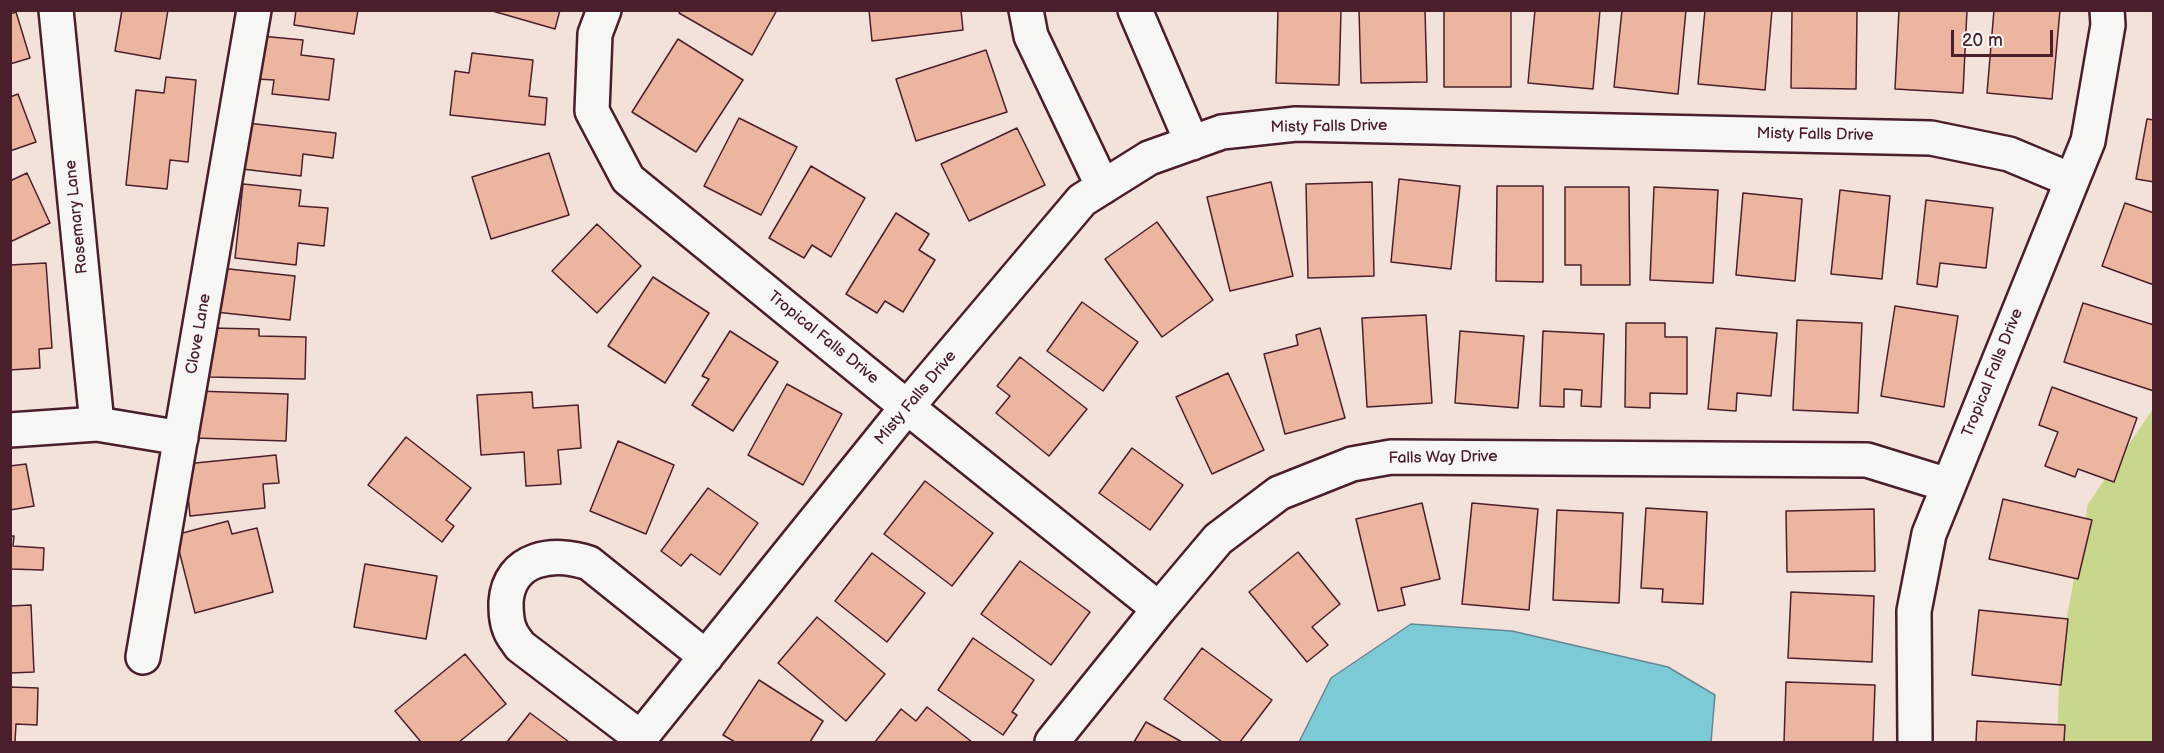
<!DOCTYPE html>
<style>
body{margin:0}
#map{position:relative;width:2164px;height:753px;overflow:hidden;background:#f3e2d9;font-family:"Balsamiq Sans",sans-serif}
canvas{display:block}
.frame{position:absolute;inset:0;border:12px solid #4a1f2b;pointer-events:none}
.scale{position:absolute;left:1951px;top:30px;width:102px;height:27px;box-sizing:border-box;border:3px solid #4a1f2b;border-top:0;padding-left:8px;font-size:18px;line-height:21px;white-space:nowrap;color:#4a1f2b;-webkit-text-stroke:4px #f6f6f2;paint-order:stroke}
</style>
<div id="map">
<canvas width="2164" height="753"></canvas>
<div class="frame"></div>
<div class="scale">20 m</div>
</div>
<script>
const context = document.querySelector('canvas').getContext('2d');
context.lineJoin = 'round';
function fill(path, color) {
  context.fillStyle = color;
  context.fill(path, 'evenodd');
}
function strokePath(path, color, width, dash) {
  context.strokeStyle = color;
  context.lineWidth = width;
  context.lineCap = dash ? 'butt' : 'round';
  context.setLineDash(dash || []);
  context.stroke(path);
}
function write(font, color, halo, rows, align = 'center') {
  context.font = font + ' "Balsamiq Sans",sans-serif';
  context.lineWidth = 4.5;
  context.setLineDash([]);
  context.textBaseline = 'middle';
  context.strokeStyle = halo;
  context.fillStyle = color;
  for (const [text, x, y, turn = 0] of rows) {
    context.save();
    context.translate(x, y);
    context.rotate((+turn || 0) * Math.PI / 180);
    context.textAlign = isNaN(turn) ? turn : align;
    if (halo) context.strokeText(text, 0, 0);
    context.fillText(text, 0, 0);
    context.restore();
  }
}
const green = new Path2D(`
 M2153 409V742H2057L2060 654 2088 504Z`);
const water = new Path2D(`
 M1411 624 1512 631 1668 667 1715 695 1711 742H1299L1331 678Z`);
const building = new Path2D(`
 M122 10H168L160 59 115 51Z
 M296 10H358L354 34 294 25Z
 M489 10H560L555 29Z
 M680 10H777L752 55 679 13Z
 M869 10H961L963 30 872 41Z
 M1278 10H1341L1339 85 1276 83Z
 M1359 10H1425L1427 82 1361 83Z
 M1444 10H1511V87H1444Z
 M1535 10H1600L1593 89 1528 83Z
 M1622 10H1686L1678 94 1614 87Z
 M1705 10H1772L1765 90 1698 84Z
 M1792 10H1857L1856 89 1791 88Z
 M1899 10H1967L1963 93 1895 89Z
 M1994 10H2060L2052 99 1987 93Z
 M16 12 30 58 10 64V14Z
 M261 36 303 40 301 55 334 59 329 100 272 94 274 80 257 79Z
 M678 39 743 80 696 152 632 112Z
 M986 50 1007 112 916 141 896 79Z
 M472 53 533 60 529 96 547 98 545 125 450 115 455 71 469 73Z
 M166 77 196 80 188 162 170 160 167 189 126 185 136 90 164 93Z
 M18 94 36 142 10 151V97Z
 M739 118 797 147 761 215 704 186Z
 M2147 119 2154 120V182L2136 179Z
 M247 123 336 133 333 158 303 154 301 176 242 169Z
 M1017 128 1045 185 969 221 941 164Z
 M549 153 569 215 491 239 472 177Z
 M811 166 865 198 831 257 812 245 804 258 769 238Z
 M27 173 50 223 10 242V181Z
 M1399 179 1460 186 1451 269 1391 262Z
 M1271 182 1293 276 1230 291 1207 197Z
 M1372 182 1374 276 1308 278 1306 184Z
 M243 184 301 190 299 206 328 208 324 246 298 243 296 265 235 258Z
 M1497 186H1543V282L1496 281Z
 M1565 187H1629L1630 285H1581V265H1565Z
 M1654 187 1718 190 1713 283 1650 280Z
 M1840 190 1890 196 1882 279 1831 274Z
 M1743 193 1802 199 1795 281 1736 275Z
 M1926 200 1993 208 1986 268 1940 263 1937 287 1917 284Z
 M2125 203 2154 213V285L2102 266Z
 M896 213 929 234 919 250 935 260 903 312 885 301 877 313 846 294Z
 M1157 222 1213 300 1162 337 1105 259Z
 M597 224 641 266 597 313 552 271Z
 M46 263 52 348 39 349 40 368 10 370V265Z
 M220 268 295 276 290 320 215 312Z
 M653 277 709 313 665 383 608 346Z
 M1082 302 1138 342 1103 391 1047 351Z
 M2083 303 2154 325V391L2064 362Z
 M1895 306 1958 316 1944 407 1881 396Z
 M1426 315 1432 403 1367 407 1362 318Z
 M1797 320 1862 323 1858 413 1793 410Z
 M1626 323H1665V337H1687V394L1650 393V408L1625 407Z
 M211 328 259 329V336L306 337 305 379 209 377Z
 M1320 328 1345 418 1285 434 1264 354 1298 345 1296 335Z
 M1716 328 1777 333 1771 396 1737 393 1736 411 1708 409Z
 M730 331 778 362 733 431 692 405 709 379 702 376Z
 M1460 331 1524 336 1518 408 1455 403Z
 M1543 331 1604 334 1601 407 1581 406 1582 390 1564 389V407L1540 406Z
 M1020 357 1087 409 1049 456 996 413 1010 396 997 386Z
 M1228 373 1264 450 1212 474 1176 397Z
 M787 384 842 414 803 485 748 455Z
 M2052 387 2137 418 2114 482 2078 469 2075 477 2045 466 2058 432 2039 425Z
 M196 391 288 394 286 441 195 438Z
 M532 392 533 408 578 405 581 448 558 450 561 484 526 486 524 452 481 455 477 395Z
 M406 437 471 488 446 520 454 526 442 542 368 485Z
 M618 441 674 465 646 534 590 511Z
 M1132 448 1183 485 1150 530 1099 493Z
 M276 455 279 483 263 484 265 508 190 516 185 464Z
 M26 464 34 506 10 510V466Z
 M925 481 993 533 952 586 884 534Z
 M708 488 758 523 720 575 691 554 681 566 661 551Z
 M2003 499 2092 520 2078 579 1989 559Z
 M1422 503 1440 579 1401 588 1405 605 1378 611 1356 519Z
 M1472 503 1538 509 1529 610 1462 604Z
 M1646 508 1707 512 1703 604 1662 602 1663 589 1641 588Z
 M1874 509 1875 571 1787 572 1786 511Z
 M1557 510 1623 513 1619 603 1553 600Z
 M228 521 232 534 257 528 273 592 195 613 175 535Z
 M10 536H14L13 546 44 548 43 570 10 569Z
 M1298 552 1340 604 1312 627 1328 645 1307 662 1249 592Z
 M872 553 925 593 887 642 835 601Z
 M1020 561 1090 612 1051 665 981 614Z
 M365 564 437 576 426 639 354 627Z
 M1791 592 1874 596 1872 662 1788 658Z
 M31 605 34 672 10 673V606Z
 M1979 610 2068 619 2061 685 1972 675Z
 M817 617 885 674 846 721 778 663Z
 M973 638 1034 680 1012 712 1017 715 1003 735 938 690Z
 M1202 648 1272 700 1240 742H1222L1164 699Z
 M465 654 506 704 459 742H421L395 711Z
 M759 680 823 721 810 742H735L723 735Z
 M1786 682 1875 685 1873 742H1784Z
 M10 687 38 688 37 725 16 724 15 742H10Z
 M927 707 972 742H875L901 709 916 721Z
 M530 713 569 742H507Z
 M1977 721 2065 725 2064 742H1976Z
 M1146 722 1182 742H1134Z`);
const street = new Path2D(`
 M56 10 97 424
 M604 10 595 34 592 111 628 179 907 407 1159 609
 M1026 10 1031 36 1103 187
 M1135 10 1192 143
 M10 430 97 424 181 438
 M143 657 254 10
 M641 738 520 646C517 641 512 636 510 630 506 621 506 611 506 602 509 557 554 551 589 563L706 657
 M637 742 907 407 1082 200 1149 158 1222 132 1296 124 1931 138 2009 154 2071 180
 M1052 742 1159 609 1218 539 1279 493 1352 464 1391 457 1867 460 1948 485
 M1915 742 1914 611 1929 534 2088 141 2108 25 2107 10`);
const streetNames = [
 ["Misty Falls Drive",1329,127,-1],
 ["Misty Falls Drive",1815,135,1],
 ["Rosemary Lane",77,217,-96],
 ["Clove Lane",199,334,-80],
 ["Tropical Falls Drive",823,338,39],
 ["Tropical Falls Drive",1993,373,-68],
 ["Misty Falls Drive",916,398,-50],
 ["Falls Way Drive",1443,458,-1]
];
fill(green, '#c8d78b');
fill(water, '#7bcad6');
strokePath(water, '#678692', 1.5);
fill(building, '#ebb5a0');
strokePath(building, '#4a1f2b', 1.5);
strokePath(street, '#4a1f2b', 38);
strokePath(street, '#f6f6f2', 33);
write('16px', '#4a1f2b', '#f6f6f2', streetNames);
</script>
